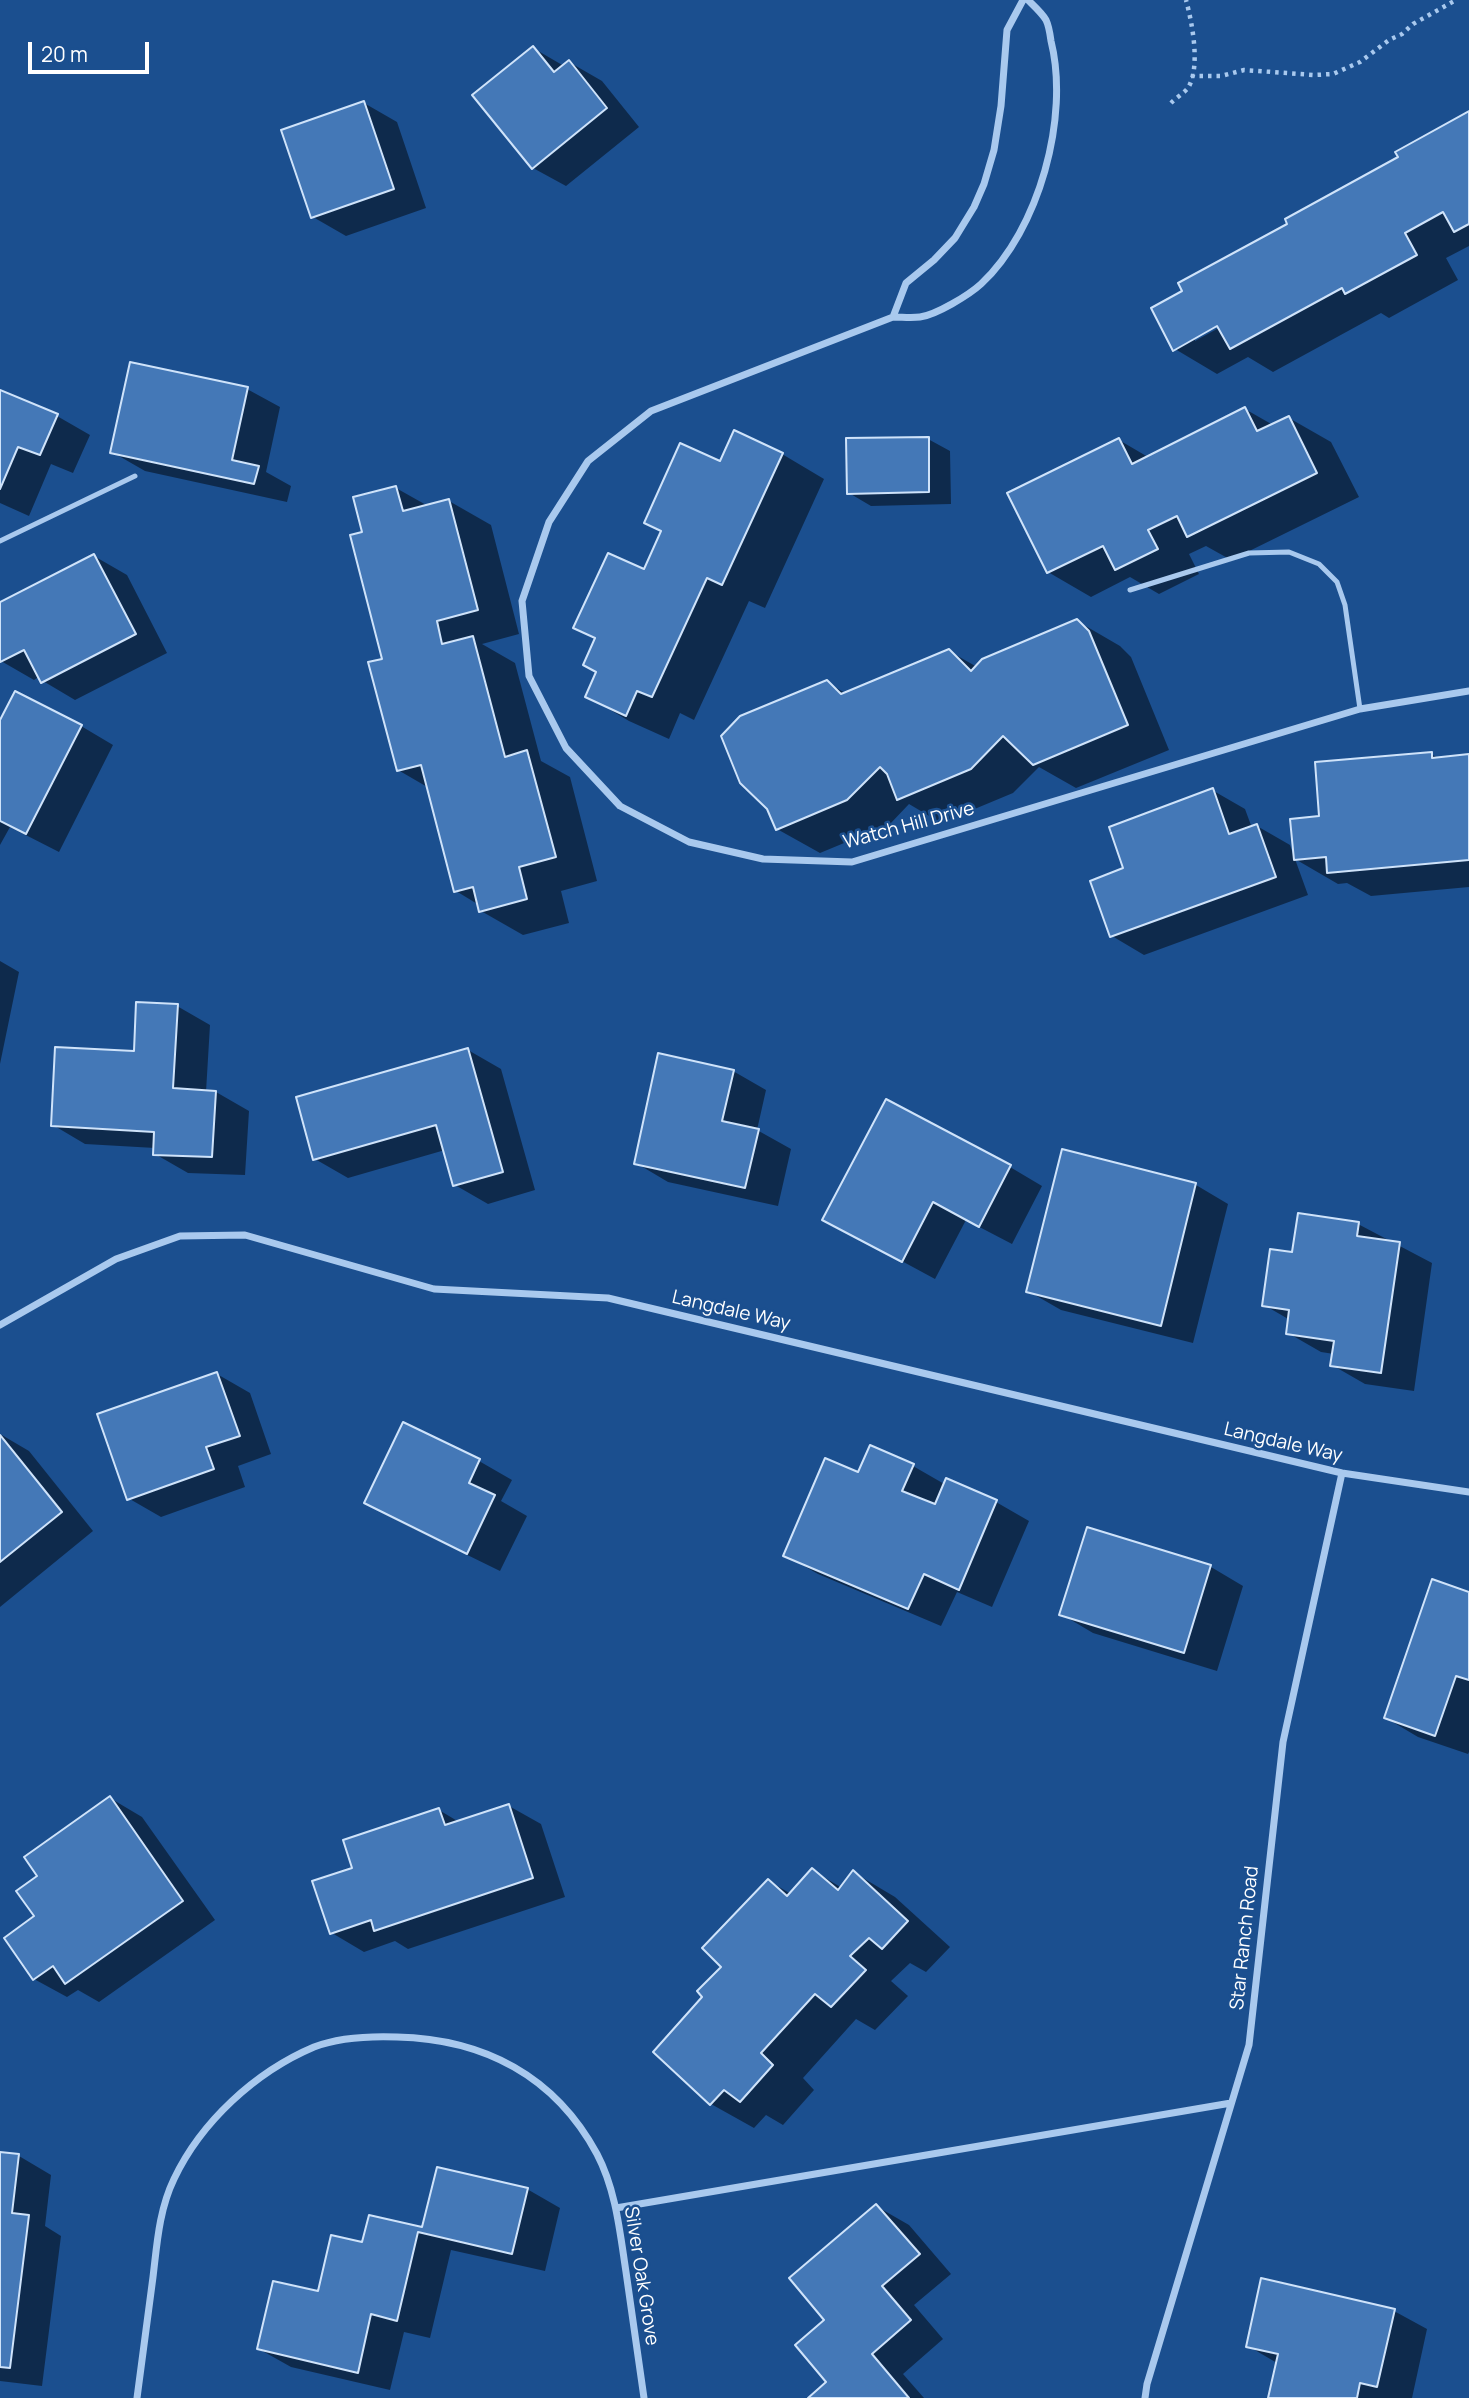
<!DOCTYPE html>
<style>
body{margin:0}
#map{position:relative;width:1469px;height:2398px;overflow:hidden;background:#1b4f8f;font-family:Manrope,sans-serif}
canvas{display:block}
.scale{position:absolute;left:28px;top:42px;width:121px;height:32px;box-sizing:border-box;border:4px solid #fff;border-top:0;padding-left:9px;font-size:21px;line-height:24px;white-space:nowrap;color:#fff;-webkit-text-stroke:5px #1b4f8f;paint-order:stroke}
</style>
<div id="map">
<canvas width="1469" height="2398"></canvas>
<div class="scale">20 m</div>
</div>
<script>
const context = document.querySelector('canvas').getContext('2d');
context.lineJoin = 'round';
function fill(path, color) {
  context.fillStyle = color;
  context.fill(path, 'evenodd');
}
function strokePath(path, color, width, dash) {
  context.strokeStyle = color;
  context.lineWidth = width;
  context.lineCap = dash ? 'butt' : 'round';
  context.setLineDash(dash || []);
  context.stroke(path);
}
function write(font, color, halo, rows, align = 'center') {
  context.font = font + ' Manrope,sans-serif';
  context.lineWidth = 5;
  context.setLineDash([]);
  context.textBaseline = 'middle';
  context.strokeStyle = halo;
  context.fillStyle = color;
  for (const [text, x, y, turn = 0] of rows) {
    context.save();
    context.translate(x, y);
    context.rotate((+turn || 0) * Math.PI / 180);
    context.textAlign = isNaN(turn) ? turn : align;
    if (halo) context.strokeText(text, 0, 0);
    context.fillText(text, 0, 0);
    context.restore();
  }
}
const shadow = new Path2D(`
 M533 48 564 66 569 62 602 81 639 127 566 186 533 168Z
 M364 103 397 122 426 208 346 236 313 217Z
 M1469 113V246L1446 258 1458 280 1389 318 1381 313 1273 372 1248 357 1217 374 1175 349 1290 225ZM1224 321 1226 324 1195 341V337Z
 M247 389 280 407 266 472 291 486 287 502 145 471 112 452Z
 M0 392 57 416 90 435 73 473 51 464 29 516 0 503Z
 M1245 409 1273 425 1289 418 1331 442 1359 497 1231 560 1206 546 1189 554 1199 574 1159 594 1130 577 1091 597 1048 572 1119 440 1148 457Z
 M928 439 950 451 951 504 871 506 849 493Z
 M782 454 824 479 765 608 749 601 694 720 680 713 669 739 629 721 587 696 598 672 596 639 575 627 644 571 721 464Z
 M396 488 428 506 449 501 491 525 519 634 482 644 515 663 541 761 570 777 597 881 561 891 569 923 523 935 481 911 479 905 456 891 429 788 398 770 384 660 364 534Z
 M94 556 127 575 167 653 75 700 43 681 40 676 34 680 1 661 0 604Z
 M1077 621 1120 646 1131 657 1169 750 1076 788 1039 767 1013 793 941 823 909 804 890 824 820 853 777 829 826 682 847 694 949 651 977 667Z
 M0 724 81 726 113 745 59 852 10 827 0 845Z
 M1431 754 1440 759 1469 756V887L1371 896 1347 883 1338 884 1295 859 1308 895 1144 955 1112 936 1126 870 1212 790 1245 809 1252 828 1257 826 1290 845 1293 854 1321 818Z
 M0 961 19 972 0 1064Z
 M177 1006 210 1025 206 1092H216L249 1111 245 1175 188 1173 155 1154V1148L85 1144 53 1125 136 1053Z
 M468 1050 501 1069 535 1190 488 1204 455 1185 445 1150 348 1178 315 1159Z
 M733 1071 766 1090 757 1130 791 1149 778 1206 668 1182 636 1163Z
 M1063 1152 1196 1185 1228 1204 1193 1343 1061 1310 1028 1291Z
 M1010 1167 1042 1186 1012 1244 966 1220 935 1279 824 1219Z
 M1358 1224 1432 1263 1414 1391 1365 1384 1332 1365 1334 1354 1321 1352 1288 1333 1290 1320 1264 1305 1294 1254Z
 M217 1374 250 1393 271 1454 238 1466 245 1487 161 1517 128 1498Z
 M404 1424 479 1461 512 1480 501 1501 527 1516 500 1571 398 1521 366 1503Z
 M0 1434 29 1451 93 1531 0 1607Z
 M913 1466 946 1485 947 1481 996 1502 1029 1521 992 1607 957 1592 941 1626 818 1574 785 1555 859 1474Z
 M1088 1529 1211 1567 1243 1586 1217 1671 1093 1633 1061 1614Z
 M1469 1594V1752L1468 1754 1418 1737 1386 1718Z
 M110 1798 142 1817 215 1920 99 2002 78 1990 67 1997 34 1979 37 1917Z
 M509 1806 541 1824 565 1897 408 1949 395 1941 364 1952 332 1933 354 1869 439 1810 459 1822Z
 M812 1870 842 1888 853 1872 895 1897 950 1947 926 1972 910 1963 891 1981 908 1996 875 2030 856 2019 803 2078 814 2090 783 2125 766 2115 754 2128 711 2104 656 2051 704 1997 723 1967 769 1881 791 1894Z
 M0 2154 19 2156 51 2175 45 2226 61 2236 42 2386 0 2381Z
 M527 2189 560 2208 545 2271 451 2250 430 2338 404 2332 390 2390 291 2367 259 2349 320 2293 364 2244 423 2229Z
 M876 2206 909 2225 951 2274 914 2305 943 2339 903 2374 924 2398H811L829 2383 826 2320Z
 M1394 2311 1427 2329 1412 2398H1269L1277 2363 1248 2346Z`);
const building = new Path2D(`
 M533 46 554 72 569 60 607 108 532 169 472 95Z
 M364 101 394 189 311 218 281 130Z
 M1469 111V224L1454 232 1443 212 1405 233 1417 255 1345 294 1342 288 1230 349 1217 326 1173 351 1151 308 1182 291 1178 283 1287 224 1285 219 1398 157 1395 152Z
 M130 362 248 387 232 460 259 466 254 484 110 453Z
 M0 390 58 414 40 455 18 447 0 489Z
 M1245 407 1257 431 1289 416 1317 473 1187 537 1177 516 1148 530 1158 549 1115 570 1103 546 1047 573 1007 493 1119 438 1132 464Z
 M734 430 783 453 722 585 707 578 652 697 637 691 626 716 585 697 596 672 583 665 595 638 573 628 608 553 644 569 661 531 644 523 680 443 720 461Z
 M929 437V492L847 494 846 438Z
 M396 486 403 511 449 499 478 610 437 621 442 644 473 636 505 757 527 750 556 857 519 867 527 899 479 912 473 887 454 892 421 765 397 771 368 662 382 659 350 535 362 532 353 497Z
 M94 554 136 634 41 683 24 650 0 662V602Z
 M1077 619 1089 631 1128 725 1033 765 1003 736 971 769 897 800 887 774 880 767 847 800 776 830 767 809 740 783 721 736 740 716 827 680 841 694 949 649 971 671 982 659Z
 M15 691 82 725 26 834 0 821V720Z
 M1432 752V758L1469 754V860L1327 873 1326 857 1294 860 1290 819 1319 816 1315 762Z
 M1213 788 1229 834 1257 824 1276 877 1110 937 1090 881 1123 868 1109 827Z
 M136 1002 178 1004 173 1088 216 1091 212 1157 153 1155 154 1132 51 1126 55 1047 134 1051Z
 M468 1048 503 1172 453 1186 436 1125 313 1160 296 1097Z
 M658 1053 734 1070 722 1121 759 1129 745 1188 634 1164Z
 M886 1099 1011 1165 979 1227 933 1202 902 1262 822 1220Z
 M1062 1149 1196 1183 1161 1326 1026 1292Z
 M1298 1213 1359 1222 1357 1236 1400 1242 1381 1373 1330 1366 1334 1341 1286 1334 1289 1310 1262 1306 1270 1249 1292 1252Z
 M217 1372 240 1436 206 1447 214 1469 127 1500 97 1414Z
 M403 1422 480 1459 469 1483 495 1495 467 1554 364 1503Z
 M0 1435 62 1512 0 1562Z
 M870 1445 914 1464 902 1491 935 1504 946 1478 997 1500 959 1590 924 1574 908 1609 783 1556 825 1458 858 1472Z
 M1087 1527 1211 1565 1184 1653 1059 1615Z
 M1432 1579 1469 1592V1680L1456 1676 1435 1736 1384 1718Z
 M110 1796 183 1901 65 1984 53 1966 33 1980 4 1938 34 1916 16 1891 37 1876 24 1857Z
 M509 1804 533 1878 374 1931 371 1920 330 1934 312 1881 352 1868 343 1840 439 1808 445 1825Z
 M812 1868 838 1890 853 1870 908 1921 882 1949 869 1938 850 1956 866 1970 831 2007 815 1994 761 2053 773 2065 740 2102 724 2090 710 2105 653 2052 702 1997 697 1991 721 1967 702 1948 768 1879 787 1896Z
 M0 2152 19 2154 12 2213 29 2215 10 2368 0 2367Z
 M437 2167 528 2188 512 2254 418 2232 397 2321 371 2314 358 2373 257 2349 273 2281 318 2291 331 2235 362 2242 369 2215 422 2227Z
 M876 2204 920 2254 882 2286 911 2320 872 2354 909 2398H808L826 2382 795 2345 824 2320 789 2278Z
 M1261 2278 1395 2309 1377 2387 1360 2383 1357 2398H1268L1278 2354 1246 2347Z`);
const path = new Path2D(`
 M1191 76H1221L1244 70 1314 75 1333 74 1360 62 1389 40 1402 34 1413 24 1456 0
 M1171 103C1176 98 1184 93 1188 88 1201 67 1192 22 1186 0`);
const service = new Path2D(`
 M0 541 135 476
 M1130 590 1249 553 1289 552 1319 564 1337 582 1345 605 1360 709`);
const minor = new Path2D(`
 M1028 0C1034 6 1042 13 1046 20 1049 26 1050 34 1051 41 1070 117 1039 230 981 284 969 295 936 315 920 317 911 318 902 317 893 317L651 411 588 461 549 522 522 601 529 676 566 748 620 806 689 842 763 859 852 862 1360 709 1469 691
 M893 317 906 283 934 260 955 238 974 207 984 184 994 150 1001 106 1007 30 1023 0
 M0 1325 116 1259 180 1236 245 1235 434 1289 608 1298 1342 1473 1469 1492
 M616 2208 1231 2103
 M137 2398C142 2358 148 2317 153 2277 157 2244 159 2210 174 2179 201 2122 255 2072 314 2047 340 2037 369 2036 397 2037 484 2039 555 2076 597 2154 616 2190 620 2233 626 2272 632 2314 638 2356 644 2398
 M1145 2398 1147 2384 1249 2045 1283 1742 1342 1473`);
const streetNames = [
 ["Watch Hill Drive",909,826,-15],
 ["Langdale Way",731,1311,13],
 ["Langdale Way",1283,1443,13],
 ["Star Ranch Road",1245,1938,-84],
 ["Silver Oak Grove",641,2276,81]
];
fill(shadow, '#0007');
fill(building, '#4478b7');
strokePath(building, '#cfe3fa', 2);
strokePath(path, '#a9c9ee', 4.5, [3.5, 5]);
strokePath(service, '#a9c9ee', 5);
strokePath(minor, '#a9c9ee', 7);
write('19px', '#fff', '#1b4f8f', streetNames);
</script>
